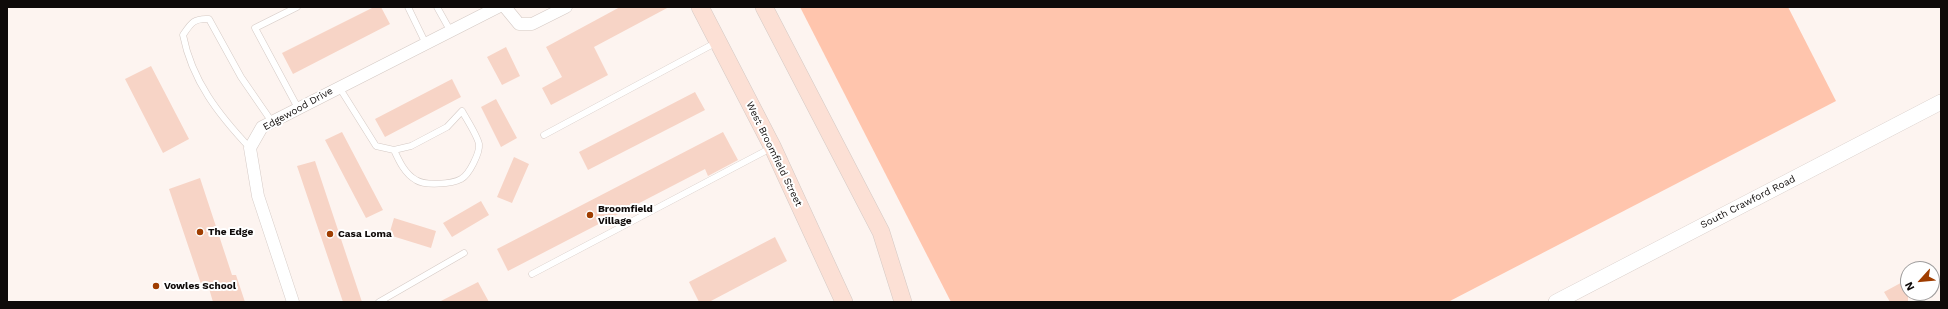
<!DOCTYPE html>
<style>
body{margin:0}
#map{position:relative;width:1948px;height:309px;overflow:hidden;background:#fdf4f0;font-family:"Work Sans",sans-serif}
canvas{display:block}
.frame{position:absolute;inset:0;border:8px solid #0e0a09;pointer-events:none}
.north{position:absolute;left:1900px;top:261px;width:40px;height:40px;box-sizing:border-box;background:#fff;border:1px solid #9f9d9d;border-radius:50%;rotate:243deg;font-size:11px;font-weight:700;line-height:16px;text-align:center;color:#0e0a09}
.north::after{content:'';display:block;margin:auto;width:14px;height:18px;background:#9f3d00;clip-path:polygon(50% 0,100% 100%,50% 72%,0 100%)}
</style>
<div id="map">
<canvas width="1948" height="309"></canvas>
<div class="frame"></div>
<div class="north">N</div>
</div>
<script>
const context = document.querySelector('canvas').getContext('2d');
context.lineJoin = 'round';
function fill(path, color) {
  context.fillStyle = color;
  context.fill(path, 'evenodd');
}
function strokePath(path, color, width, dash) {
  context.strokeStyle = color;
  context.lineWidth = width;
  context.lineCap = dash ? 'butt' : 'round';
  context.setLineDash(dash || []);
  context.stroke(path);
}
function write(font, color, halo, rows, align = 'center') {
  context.font = font + ' "Work Sans",sans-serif';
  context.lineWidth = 4;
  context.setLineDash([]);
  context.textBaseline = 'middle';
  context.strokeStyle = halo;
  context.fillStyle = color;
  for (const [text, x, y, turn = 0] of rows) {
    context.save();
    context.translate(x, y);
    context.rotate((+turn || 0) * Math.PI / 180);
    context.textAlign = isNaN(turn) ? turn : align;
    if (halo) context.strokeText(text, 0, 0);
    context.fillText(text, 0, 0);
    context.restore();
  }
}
const green = new Path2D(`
 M800 7H1788L1836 101 1448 302H951Z`);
const building = new Path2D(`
 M374 7H381L390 24 293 74 282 53Z
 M620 7H669L594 47 608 75 551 105 542 88 562 77 546 47Z
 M506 47 520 76 502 85 487 57Z
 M151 66 189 139 163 153 125 79Z
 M452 79 461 97 385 137 375 119Z
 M695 92 705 110 588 170 579 152Z
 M496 99 517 138 501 147 481 107Z
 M342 132 383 210 366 218 325 140Z
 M723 132 738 160 708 176 705 169 508 271 497 249Z
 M514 157 529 164 512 203 497 197Z
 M315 161 362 302H343L297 166Z
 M200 178 232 275H236L245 302H213L208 285 202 287 169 189Z
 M481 201 489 215 452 237 443 223Z
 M394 218 436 231 431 248 389 235Z
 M775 237 787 261 709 302H699L689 282Z
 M1908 279V302H1890L1884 292Z
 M478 282 489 302H439Z`);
const service = new Path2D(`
 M297 7 255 28 298 108
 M408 7 426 44
 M437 7 451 32
 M339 87 376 146 394 150
 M462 111C467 120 477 135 479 144 480 153 469 175 461 179 452 184 425 186 416 180 405 174 399 161 394 150L411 146 447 127Z
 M544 135 717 42
 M250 148C219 115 192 81 183 35 191 23 194 18 209 19L241 77 272 122
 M532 274 771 148
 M379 302 464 253`);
const minor = new Path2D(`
 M505 7 519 24H532L566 7
 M293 302 258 196 250 148 262 127 498 7`);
const tertiary = new Path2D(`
 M1556 302 1941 102`);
const secondary = new Path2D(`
 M700 7 773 148 844 302
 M764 7 881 232 903 302`);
const markers = [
 [590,215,4,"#9f3d00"],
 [200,232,4,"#9f3d00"],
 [330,234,4,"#9f3d00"],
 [156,286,4,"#9f3d00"]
];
const streetNames = [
 ["Edgewood Drive",298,109,-29],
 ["West Broomfield Street",774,154,64],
 ["South Crawford Road",1748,202,-27]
];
const poiNames = [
 ["Broomfield",598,209],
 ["Village",598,221],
 ["The Edge",208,232],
 ["Casa Loma",338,234],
 ["Vowles School",164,286]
];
fill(green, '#ffc5ad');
fill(building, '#f7d4c6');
strokePath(service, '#d4c9c4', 7);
strokePath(minor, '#d4c9c4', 13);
strokePath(tertiary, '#d4c9c4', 16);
strokePath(secondary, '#d4c9c4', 18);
strokePath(service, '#fff', 6);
strokePath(minor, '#fff', 12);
strokePath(tertiary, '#fff', 15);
strokePath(secondary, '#fce0d5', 17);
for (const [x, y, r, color] of markers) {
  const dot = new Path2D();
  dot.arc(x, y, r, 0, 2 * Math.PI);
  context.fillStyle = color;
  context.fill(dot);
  strokePath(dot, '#fff', 1.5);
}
write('10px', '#0e0a09', '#fff', streetNames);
write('bold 10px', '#0e0a09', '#fff', poiNames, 'left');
</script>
